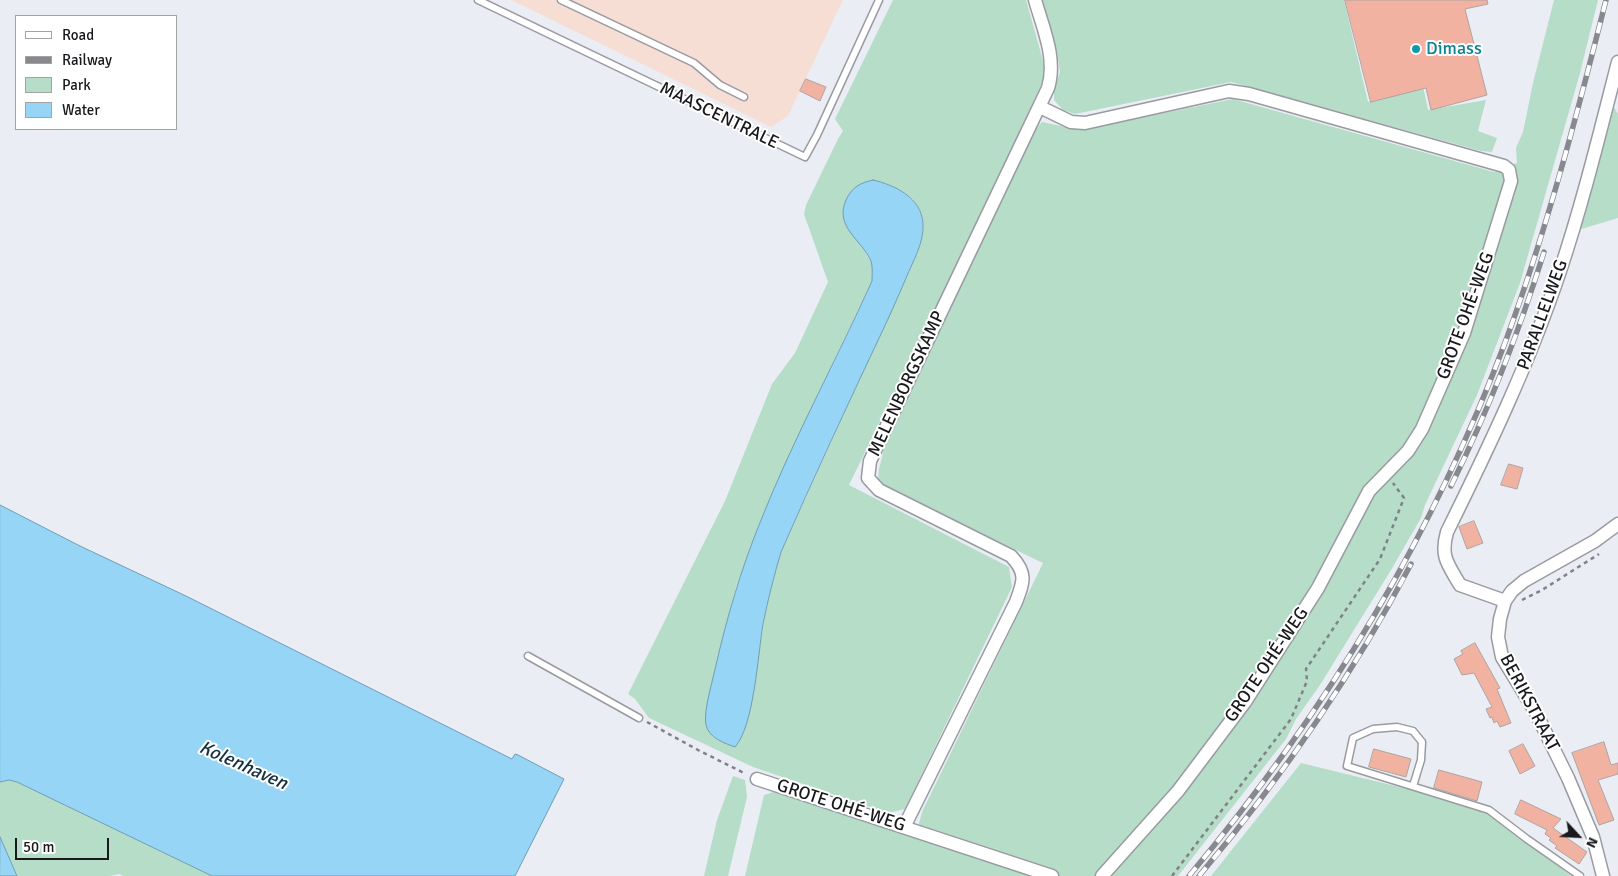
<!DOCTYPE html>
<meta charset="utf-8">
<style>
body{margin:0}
#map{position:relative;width:1618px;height:876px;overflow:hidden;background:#ebedf5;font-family:Signika,sans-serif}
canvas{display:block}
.legend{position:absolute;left:15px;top:15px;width:162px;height:115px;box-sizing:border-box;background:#fff;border:1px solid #a3a3a4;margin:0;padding:6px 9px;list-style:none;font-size:15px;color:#18191c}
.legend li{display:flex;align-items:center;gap:10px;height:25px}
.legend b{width:25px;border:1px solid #a3a3a4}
.north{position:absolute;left:1553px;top:811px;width:50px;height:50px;-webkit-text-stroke:4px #fff;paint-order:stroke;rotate:115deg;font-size:14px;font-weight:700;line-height:20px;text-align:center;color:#18191c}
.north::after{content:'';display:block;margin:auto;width:18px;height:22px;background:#18191c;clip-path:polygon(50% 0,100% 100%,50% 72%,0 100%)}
.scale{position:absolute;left:15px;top:838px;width:94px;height:22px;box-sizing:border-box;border:2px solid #18191c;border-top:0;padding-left:6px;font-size:15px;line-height:18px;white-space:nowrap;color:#18191c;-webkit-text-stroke:4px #fff;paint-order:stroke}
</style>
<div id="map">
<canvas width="1618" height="876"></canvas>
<ul class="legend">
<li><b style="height:6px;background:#fff"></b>Road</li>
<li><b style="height:6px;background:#87898f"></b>Railway</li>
<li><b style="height:14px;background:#b6ddc7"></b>Park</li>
<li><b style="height:14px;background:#96d5f5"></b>Water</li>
</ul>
<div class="north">N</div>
<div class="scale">50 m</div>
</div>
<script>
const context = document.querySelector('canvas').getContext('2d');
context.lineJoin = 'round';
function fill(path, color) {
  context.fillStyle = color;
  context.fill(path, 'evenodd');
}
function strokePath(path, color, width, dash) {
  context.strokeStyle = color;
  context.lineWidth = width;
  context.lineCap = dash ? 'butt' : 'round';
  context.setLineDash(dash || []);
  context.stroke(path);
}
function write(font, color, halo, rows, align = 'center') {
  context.font = font + ' Signika,sans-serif';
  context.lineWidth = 4;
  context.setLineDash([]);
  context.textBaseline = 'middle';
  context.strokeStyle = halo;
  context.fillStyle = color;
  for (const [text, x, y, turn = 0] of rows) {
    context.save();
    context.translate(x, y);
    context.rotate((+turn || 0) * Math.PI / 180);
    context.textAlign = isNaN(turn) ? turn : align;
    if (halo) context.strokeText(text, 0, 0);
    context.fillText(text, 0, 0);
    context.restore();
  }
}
const industrial = new Path2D(`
 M511 0H843L788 116 771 127Z`);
const green = new Path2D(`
 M893 0H1026L1044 64V78L990 196 849 485 1009 567 1012 587 905 809 888 813 753 767 649 718 635 699 628 694 725 501 772 384 795 353 828 282 804 214 806 205 838 139 843 131 835 119ZM873 180C895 185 922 197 923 224 924 233 920 242 918 251L781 552C774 577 767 601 763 627 756 666 753 705 738 743L715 738 706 726V715L719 653 736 588 760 523 813 404 872 281 873 270 871 261 864 250Z
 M1041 0H1344L1368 102 1423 86 1428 110 1486 100 1478 131 1497 138 1492 152 1481 151 1231 82 1075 114 1063 110 1054 100V89L1060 72 1057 52Z
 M1554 0H1598L1580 73 1520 283 1477 395 1425 505 1421 518 1391 570 1320 685 1296 719 1286 739 1178 876H745L764 795 777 791 915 838 922 812 1043 563 885 487 878 479 879 469 884 449 1035 130 1042 122 1080 130 1233 99 1494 172 1517 163 1516 148 1523 132 1533 83Z
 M1612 104 1618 114V218L1578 230Z
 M1301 763 1424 793 1488 813 1524 838 1571 876H1211Z
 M733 776 745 780 747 797 728 876H704L717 820Z
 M9 780 17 782 212 876H123L119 874 110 876H17L0 837V782Z`);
const water = new Path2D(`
 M873 180C895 185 922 198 923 224 924 243 913 261 906 278 898 297 890 315 881 334 847 406 813 479 781 552 774 576 768 599 763 624 758 654 754 726 735 747 724 743 709 738 706 725 703 711 713 680 716 665 727 617 741 570 759 525 792 441 835 363 872 281 872 274 873 268 871 261 862 240 834 227 846 200 852 187 860 183 873 180Z
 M0 505 80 546 186 596 512 759 515 754 518 755 564 779 515 876H212L17 782 9 780 0 782Z
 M0 837 17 876H0Z`);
const building = new Path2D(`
 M1345 0H1487L1488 4 1465 9 1487 95 1431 110 1426 88 1371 102Z
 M806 79 826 87 820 101 800 91Z
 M1509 464 1523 468 1517 489 1501 485Z
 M1474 521 1483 543 1467 549 1459 527Z
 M1475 643 1500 688 1497 689 1511 723 1500 727 1497 721 1494 723 1492 717 1490 718 1486 709 1492 707 1474 673 1462 675 1454 659 1463 654 1461 651Z
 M1604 742 1611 765 1618 763V774L1598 780 1614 820 1599 825 1572 753Z
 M1523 744 1535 766 1520 774 1509 751Z
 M1374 749 1411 759 1406 777 1369 767Z
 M1439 770 1482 782 1477 801 1434 788Z
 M1521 800 1561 819 1553 828 1587 852 1579 864 1555 848 1557 846 1549 840 1551 838 1545 834 1547 830 1515 814Z`);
const path = new Path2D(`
 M1522 600 1542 590 1599 554
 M647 722 698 750 746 774
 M1172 876 1291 719 1307 681 1306 669 1380 559 1404 498 1393 483`);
const lane = new Path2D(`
 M478 0 805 157 817 135 879 0
 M561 0 694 63 720 85 744 97
 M528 656 639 718
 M1413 786 1421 760 1422 742 1413 731 1397 727 1373 729 1353 738 1347 766 1489 810 1527 839 1580 876`);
const street = new Path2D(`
 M1040 107 1071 122 1085 123 1229 91 1249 94 1504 166 1509 170 1511 181 1464 333 1422 429 1408 451 1369 491 1318 588 1245 702 1178 791 1102 876
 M1505 601 1460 585C1448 564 1440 557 1447 532 1489 447 1530 361 1560 271 1583 202 1600 132 1618 62
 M757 779 1052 876
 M904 827 1016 602C1024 581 1027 573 1011 556L879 490 868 478 870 461 1048 88C1057 59 1043 28 1035 0
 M1603 876 1593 837 1568 778 1535 711 1502 657 1498 637 1500 619 1505 601 1512 591 1524 581 1595 541 1618 524`);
const rail = new Path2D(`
 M1451 486C1488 411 1519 332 1544 252
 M1189 876C1323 716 1433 536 1506 340 1547 229 1577 115 1606 0
 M1199 876C1280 780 1353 675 1411 564`);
const markers = [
 [1416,49,5,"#0f9aa8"]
];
const cultureNames = [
 ["Dimass",1426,49]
];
const streetNames = [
 ["MAASCENTRALE",719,116,26],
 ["PARALLELWEG",1543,315,-70],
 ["GROTE OHÉ-WEG",1466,316,-70],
 ["MELENBORGSKAMP",907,384,-65],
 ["GROTE OHÉ-WEG",1267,665,-56],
 ["BERIKSTRAAT",1529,703,62],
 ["GROTE OHÉ-WEG",841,806,18]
];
const waterNames = [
 ["Kolenhaven",243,766,24]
];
fill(industrial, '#f7ded5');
fill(green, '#b6ddc7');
fill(water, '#96d5f5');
strokePath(water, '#709db4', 1);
fill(building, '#f2b2a1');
strokePath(building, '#aca4a2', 1);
strokePath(lane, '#999ba1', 9);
strokePath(street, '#999ba1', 15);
strokePath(path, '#808287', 2.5, [4, 4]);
strokePath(lane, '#fff', 6);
strokePath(street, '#fff', 12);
strokePath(rail, '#87898f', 5.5);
strokePath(rail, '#fff', 4, [11]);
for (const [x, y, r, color] of markers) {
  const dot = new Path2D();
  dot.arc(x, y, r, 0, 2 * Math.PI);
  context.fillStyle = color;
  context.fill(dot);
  strokePath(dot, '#fff', 2);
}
write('18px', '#0d838f', '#fff', cultureNames, 'left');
write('18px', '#18191c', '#fff', streetNames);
write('italic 19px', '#14313f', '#fff', waterNames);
</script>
